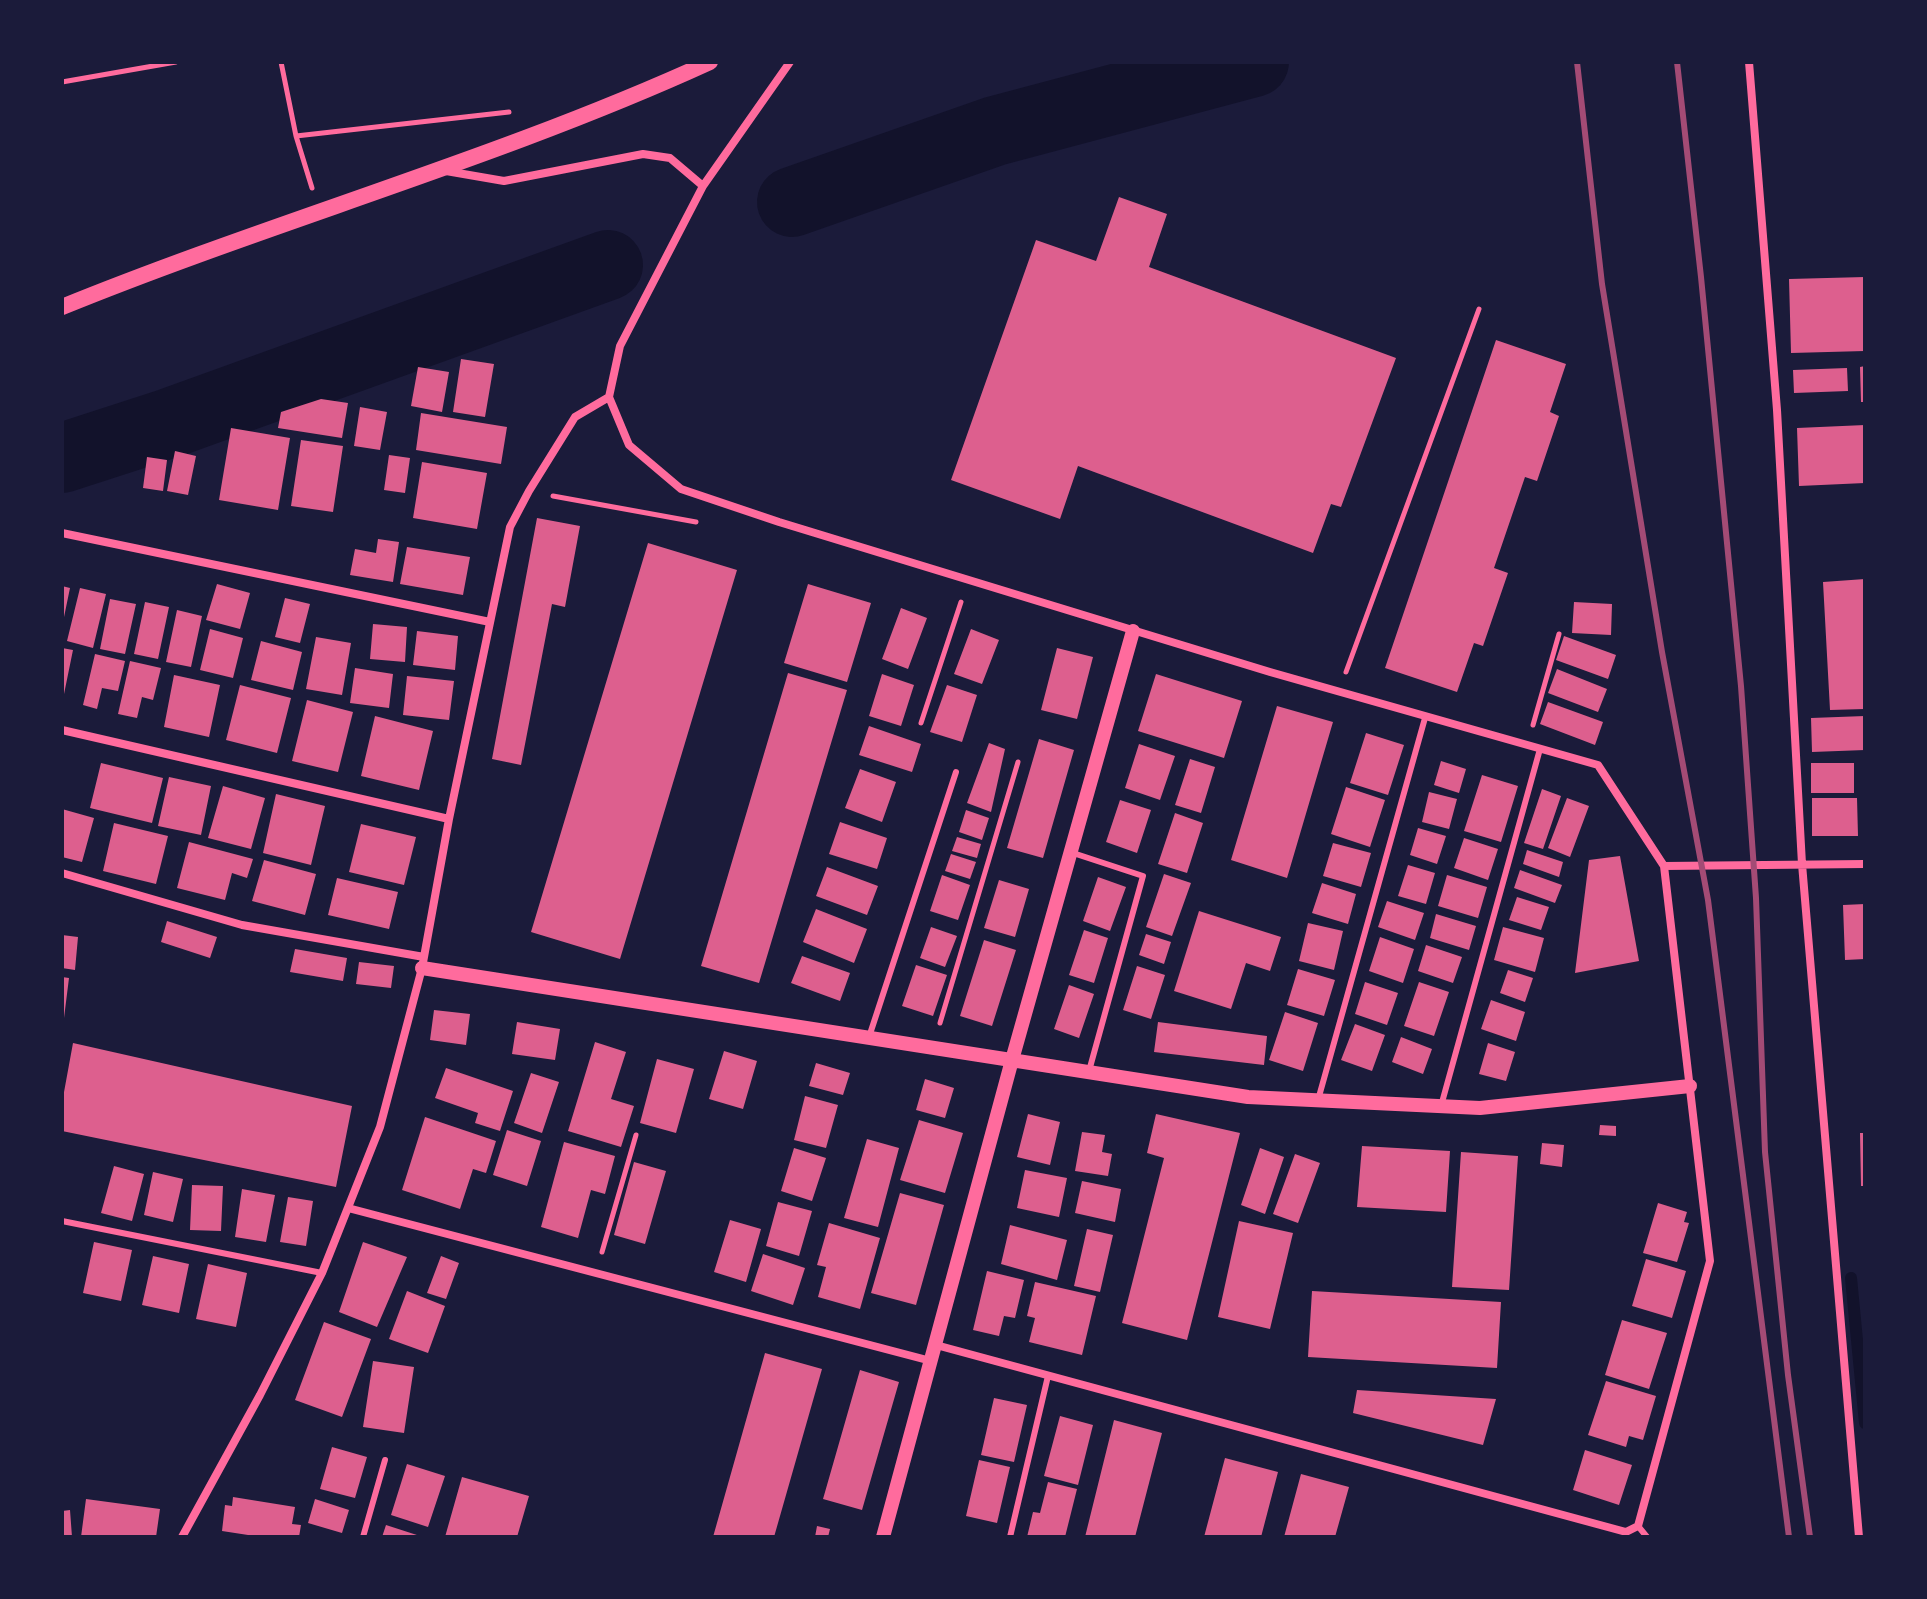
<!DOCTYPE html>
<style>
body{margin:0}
#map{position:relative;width:1927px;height:1599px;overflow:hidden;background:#1b1b3a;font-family:Arial,sans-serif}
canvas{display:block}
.frame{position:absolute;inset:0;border:64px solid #1b1b3a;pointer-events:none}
</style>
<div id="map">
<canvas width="1927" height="1599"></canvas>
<div class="frame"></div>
</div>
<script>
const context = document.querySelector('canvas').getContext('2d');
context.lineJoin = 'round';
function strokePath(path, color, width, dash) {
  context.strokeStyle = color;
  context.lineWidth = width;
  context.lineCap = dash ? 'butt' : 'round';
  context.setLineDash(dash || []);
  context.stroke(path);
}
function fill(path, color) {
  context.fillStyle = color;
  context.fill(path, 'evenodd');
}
const stream = new Path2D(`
 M1851 1278 1865 1423`);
const river = new Path2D(`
 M792 202 995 131 1254 62
 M62 458 170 423 608 265`);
const building = new Path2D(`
 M1119 197 1167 214 1149 267 1396 358 1341 507 1331 504 1313 553 1078 466 1060 519 951 480 1036 240 1096 261Z
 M1865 277V351L1791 353 1789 279Z
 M1496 340 1566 364 1550 412 1559 416 1537 481 1525 477 1494 568 1508 573 1483 646 1474 643 1457 692 1385 668Z
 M461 359 494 364 485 417 453 412Z
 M1865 366V402H1861L1860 367Z
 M418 367 449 372 442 412 411 406Z
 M1847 368 1848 391 1794 393 1793 370Z
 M321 399 348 403 342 438 278 428 281 412Z
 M360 407 387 412 380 450 354 446Z
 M421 413 507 427 501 464 416 450Z
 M1865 425V483L1799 486 1797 428Z
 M231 428 290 438 278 510 219 500Z
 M301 440 343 446 333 512 291 506Z
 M175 451 196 456 188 495 167 491Z
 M389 455 410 458 405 493 384 490Z
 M147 457 167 460 163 491 143 488Z
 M422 462 487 473 477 529 413 518Z
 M537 518 580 526 565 607 552 604 521 765 492 759Z
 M378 539 399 542 393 582 350 575 355 549 376 553Z
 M648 543 737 570 620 959 531 932Z
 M407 547 470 557 463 595 400 584Z
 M1865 579V709L1830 710 1823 582Z
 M217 584 250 593 240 629 206 620Z
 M808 584 871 603 847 682 784 663Z
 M62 586 70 588 63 622H62Z
 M80 588 106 594 93 648 67 641Z
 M285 598 310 604 300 643 275 637Z
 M110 599 136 604 125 654 100 649Z
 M145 602 169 607 158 659 134 654Z
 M1574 602 1612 604 1611 635 1572 633Z
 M901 608 927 618 908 669 882 659Z
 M177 610 202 616 191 667 166 662Z
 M373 624 407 627 405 662 370 659Z
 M210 629 243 638 233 678 200 670Z
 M971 629 999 640 982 684 954 674Z
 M417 631 458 636 455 670 413 665Z
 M1564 636 1616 655 1608 679 1556 660Z
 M316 637 351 643 342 695 306 689Z
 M261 641 302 652 293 690 251 680Z
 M62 648 73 650 63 699H62Z
 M1057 648 1093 657 1077 719 1041 710Z
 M95 654 125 661 118 691 102 688 97 709 83 705Z
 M130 661 161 668 153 700 142 697 137 718 118 714Z
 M355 668 393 674 389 708 350 703Z
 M1557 669 1607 689 1598 712 1548 693Z
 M788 673 847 690 759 983 701 966Z
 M882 674 914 685 901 726 869 716Z
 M1156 674 1242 701 1224 758 1138 731Z
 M174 675 220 685 209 737 164 727Z
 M407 676 454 681 449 720 403 715Z
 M240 685 291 698 277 753 226 740Z
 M947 685 977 695 962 742 930 732Z
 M307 700 353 712 338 772 292 761Z
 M1548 702 1603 722 1595 745 1540 724Z
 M1277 706 1333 722 1287 878 1231 860Z
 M375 716 433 731 419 790 361 776Z
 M1865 716V750L1812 752 1811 718Z
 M869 726 921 744 912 772 859 755Z
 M1366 733 1404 745 1388 795 1350 783Z
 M1039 739 1074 750 1043 858 1007 848Z
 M989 743 1005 749 991 812 967 803Z
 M1139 744 1175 756 1160 800 1125 788Z
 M1190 759 1215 767 1201 813 1175 805Z
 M1441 761 1466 769 1459 793 1434 785Z
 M101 763 163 778 152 823 90 808Z
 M1811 763H1854V793H1811Z
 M860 769 896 782 882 822 845 808Z
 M1482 775 1518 786 1501 842 1464 831Z
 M169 777 211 786 201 835 158 826Z
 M223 786 265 798 251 849 208 838Z
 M1346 787 1385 800 1370 847 1331 834Z
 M1542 789 1561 796 1543 849 1524 843Z
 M1429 792 1457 799 1449 829 1422 822Z
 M276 794 325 806 311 865 263 853Z
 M1567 798 1589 806 1570 857 1548 848Z
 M1812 798H1857L1858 836H1812Z
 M1120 800 1151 810 1137 853 1106 842Z
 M62 809 94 818 82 862 62 857Z
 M966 810 989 818 982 840 959 832Z
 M1175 813 1203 823 1187 873 1158 864Z
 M840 822 887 838 877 869 829 854Z
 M114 823 168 836 156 884 103 871Z
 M361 824 416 837 404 885 349 872Z
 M1418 828 1446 836 1437 864 1410 855Z
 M957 837 981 844 977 858 952 851Z
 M1464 838 1498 849 1488 880 1454 868Z
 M189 842 253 859 247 878 232 873 225 900 177 888Z
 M1333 843 1371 853 1361 887 1323 876Z
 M1527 850 1563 862 1559 877 1523 864Z
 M951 854 976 862 970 879 945 871Z
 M1620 856 1639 961 1575 973 1589 860Z
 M264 860 316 874 305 915 252 901Z
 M1408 865 1435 873 1426 904 1398 896Z
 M827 867 878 886 867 915 816 896Z
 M1520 870 1562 885 1555 903 1514 888Z
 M1164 874 1191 883 1172 936 1146 927Z
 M942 875 970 885 958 920 930 911Z
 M1447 875 1487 887 1478 918 1438 906Z
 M1098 877 1126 887 1110 931 1083 921Z
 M337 878 398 892 389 929 328 915Z
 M999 880 1029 889 1015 937 984 928Z
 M1322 883 1356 894 1348 924 1312 913Z
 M1517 897 1549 907 1541 930 1509 920Z
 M1387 901 1424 913 1415 940 1378 927Z
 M1865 904V959L1845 960 1843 905Z
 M816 909 867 929 854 963 803 942Z
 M1199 911 1281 937 1270 971 1246 963 1231 1009 1174 991Z
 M1436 914 1476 926 1469 950 1430 938Z
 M167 921 217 937 210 958 161 942Z
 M1308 923 1343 931 1334 970 1299 961Z
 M931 927 957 936 945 967 920 958Z
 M1503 927 1544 938 1535 972 1494 960Z
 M1084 930 1108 938 1094 983 1069 975Z
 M1146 934 1171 942 1164 964 1139 955Z
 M62 935 78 937 75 970 62 968Z
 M1380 937 1414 949 1403 983 1369 971Z
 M984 940 1016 950 992 1026 960 1016Z
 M1426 945 1462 957 1453 983 1418 971Z
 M295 949 347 958 343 981 290 972Z
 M802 956 850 973 840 1001 791 983Z
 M359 962 394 966 391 988 356 984Z
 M916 965 947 975 933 1016 902 1006Z
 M1137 966 1165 975 1151 1019 1123 1010Z
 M1298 969 1335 980 1324 1016 1287 1005Z
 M1508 970 1533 978 1525 1002 1500 993Z
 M62 977 69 978 64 1018 62 1017Z
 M1365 982 1398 993 1387 1025 1355 1014Z
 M1419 982 1449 992 1434 1036 1404 1026Z
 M1069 985 1094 994 1079 1038 1054 1029Z
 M1491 1000 1525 1012 1516 1041 1481 1029Z
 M434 1010 470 1014 466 1045 430 1040Z
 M1285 1012 1318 1023 1303 1071 1269 1060Z
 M517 1022 560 1029 555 1060 512 1054Z
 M1158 1022 1267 1036 1264 1065 1154 1052Z
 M1355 1024 1385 1035 1372 1071 1341 1060Z
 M1401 1037 1432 1049 1423 1074 1392 1062Z
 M595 1042 626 1052 611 1099 634 1106 621 1147 568 1131Z
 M73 1043 352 1106 336 1187 62 1131V1103Z
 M1488 1043 1515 1052 1506 1081 1479 1074Z
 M724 1051 757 1061 743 1109 709 1099Z
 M657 1059 694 1069 676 1133 640 1123Z
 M816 1063 850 1073 843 1095 809 1086Z
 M446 1068 513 1091 500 1131 475 1123 478 1113 435 1098Z
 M531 1073 559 1082 542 1133 514 1123Z
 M925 1079 954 1088 945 1118 916 1110Z
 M805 1096 838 1105 826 1148 794 1140Z
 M1028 1114 1060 1122 1050 1165 1017 1157Z
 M1156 1114 1240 1133 1187 1340 1122 1323 1164 1158 1147 1153Z
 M425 1117 496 1141 486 1173 473 1169 460 1209 402 1190Z
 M919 1120 963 1133 945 1193 900 1180Z
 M1600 1125 1616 1126V1136L1599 1135Z
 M507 1130 541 1141 527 1186 493 1175Z
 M1082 1132 1105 1135 1102 1152 1112 1154 1108 1176 1075 1171Z
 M1860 1133H1865V1186H1861Z
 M867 1139 899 1148 878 1227 844 1218Z
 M564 1142 615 1156 605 1194 591 1190 578 1238 541 1227Z
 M1542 1143 1564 1145 1562 1167 1540 1164Z
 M1362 1146 1450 1151 1446 1212 1357 1207Z
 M794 1148 826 1158 812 1201 781 1191Z
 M1260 1148 1284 1157 1265 1214 1241 1205Z
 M1461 1152 1518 1156 1509 1290 1452 1287Z
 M1295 1154 1320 1163 1298 1223 1273 1214Z
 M634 1162 666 1171 645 1244 614 1235Z
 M114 1166 144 1174 132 1221 101 1213Z
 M1025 1170 1067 1178 1059 1217 1017 1208Z
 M153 1172 183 1179 173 1222 144 1215Z
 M1082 1181 1121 1189 1115 1222 1075 1213Z
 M192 1185 223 1186 221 1231 190 1230Z
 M242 1189 275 1195 266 1242 235 1237Z
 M900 1193 944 1205 916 1305 871 1293Z
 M288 1197 313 1201 306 1246 280 1242Z
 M778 1202 812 1211 799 1256 766 1246Z
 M1658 1203 1687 1212 1684 1222 1689 1223 1677 1262 1643 1253Z
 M730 1220 761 1229 746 1282 714 1272Z
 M1239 1221 1293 1233 1270 1329 1218 1317Z
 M829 1223 880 1238 860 1309 818 1297 826 1267 817 1265Z
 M1010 1225 1067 1240 1057 1280 1001 1264Z
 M1087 1229 1113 1235 1100 1292 1074 1286Z
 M94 1242 132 1250 121 1301 83 1293Z
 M363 1242 407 1257 377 1327 339 1312Z
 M763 1254 805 1268 793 1305 751 1291Z
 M153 1256 189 1264 179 1313 142 1305Z
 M441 1256 459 1263 446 1299 427 1293Z
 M1646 1259 1686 1271 1672 1318 1632 1306Z
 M208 1264 247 1273 236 1327 196 1319Z
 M987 1271 1024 1280 1015 1318 1004 1316 999 1336 973 1330Z
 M1035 1282 1096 1296 1082 1355 1029 1342 1035 1318 1027 1316Z
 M407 1291 445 1306 428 1353 389 1339Z
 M1312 1291 1501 1302 1497 1368 1308 1357Z
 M1622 1320 1667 1333 1649 1389 1605 1375Z
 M324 1322 371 1339 342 1417 295 1400Z
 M765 1353 822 1369 774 1537H713Z
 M373 1361 414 1367 404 1433 363 1427Z
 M860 1370 899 1382 862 1510 823 1499Z
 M1606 1381 1656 1396 1643 1440 1629 1436 1626 1447 1588 1435Z
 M1357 1390 1496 1399 1483 1445 1353 1413Z
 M994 1398 1027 1405 1014 1462 981 1455Z
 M1060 1416 1093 1425 1078 1485 1044 1476Z
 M1114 1420 1162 1433 1135 1537H1085Z
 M332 1447 367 1457 355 1498 320 1489Z
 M1585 1450 1632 1465 1619 1505 1573 1490Z
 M1225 1458 1278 1472 1261 1537H1204Z
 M979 1460 1010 1467 997 1523 966 1516Z
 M407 1464 445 1476 428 1527 391 1515Z
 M1301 1474 1349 1487 1335 1537H1284Z
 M462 1477 529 1496 517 1537H445Z
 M1048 1482 1077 1489 1065 1537H1027L1033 1512 1040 1513Z
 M233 1497 295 1507 292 1524 301 1525 299 1537H261L222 1531 225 1505 232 1506Z
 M86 1499 160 1509 156 1537H81Z
 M315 1499 349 1510 342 1533 308 1523Z
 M70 1510 72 1537H62V1511Z
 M386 1525 420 1536V1537H382Z
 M817 1526 830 1529 828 1537H815Z`);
const path = new Path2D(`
 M281 62 296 136 509 112
 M62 82 176 62
 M296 136 312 188
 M553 496 696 522
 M1346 672 1479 309
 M921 723 961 602
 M1533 725 1559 634
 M940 1023 1018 762
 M602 1252 636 1135`);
const service = new Path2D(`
 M1073 853 1143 876 1089 1071
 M869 1037 956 772
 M1318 1100 1425 718
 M1441 1106 1540 749
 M62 1221 322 1273
 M1638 1526 1647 1537
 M363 1537 385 1460
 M1010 1537 1048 1376`);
const minor = new Path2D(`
 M790 62 703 186 620 346 609 397 629 445 681 489 779 522 1270 672 1598 765 1664 866 1710 1261 1638 1526 1626 1532 936 1345
 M1749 62 1777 410 1802 864 1859 1537
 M446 171 504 181 643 154 670 158 703 186
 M62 533 490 622
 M62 730 449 819
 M1664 866 1865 864
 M62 873 242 925 424 957
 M348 1208 931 1361
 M182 1537 260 1395 322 1273 380 1127 422 968 449 819 510 527 529 491 575 417 609 397`);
const tertiary = new Path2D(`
 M422 968 1248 1097 1480 1108 1690 1086
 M883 1537 1012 1060 1133 631`);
const secondary = new Path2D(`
 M62 307C276 220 500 158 710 62`);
const rail = new Path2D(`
 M1577 62 1602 284 1662 652 1708 900 1789 1537
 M1677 62 1701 277 1741 686 1756 898 1765 1152 1788 1375 1810 1537`);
strokePath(stream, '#12122b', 12);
strokePath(river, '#12122b', 70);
fill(building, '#dd5f8e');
strokePath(path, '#ff6b9d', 5);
strokePath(service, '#ff6b9d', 6);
strokePath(minor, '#ff6b9d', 8);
strokePath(tertiary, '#ff6b9d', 14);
strokePath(secondary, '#ff6b9d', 16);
strokePath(rail, '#a44b75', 6);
</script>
